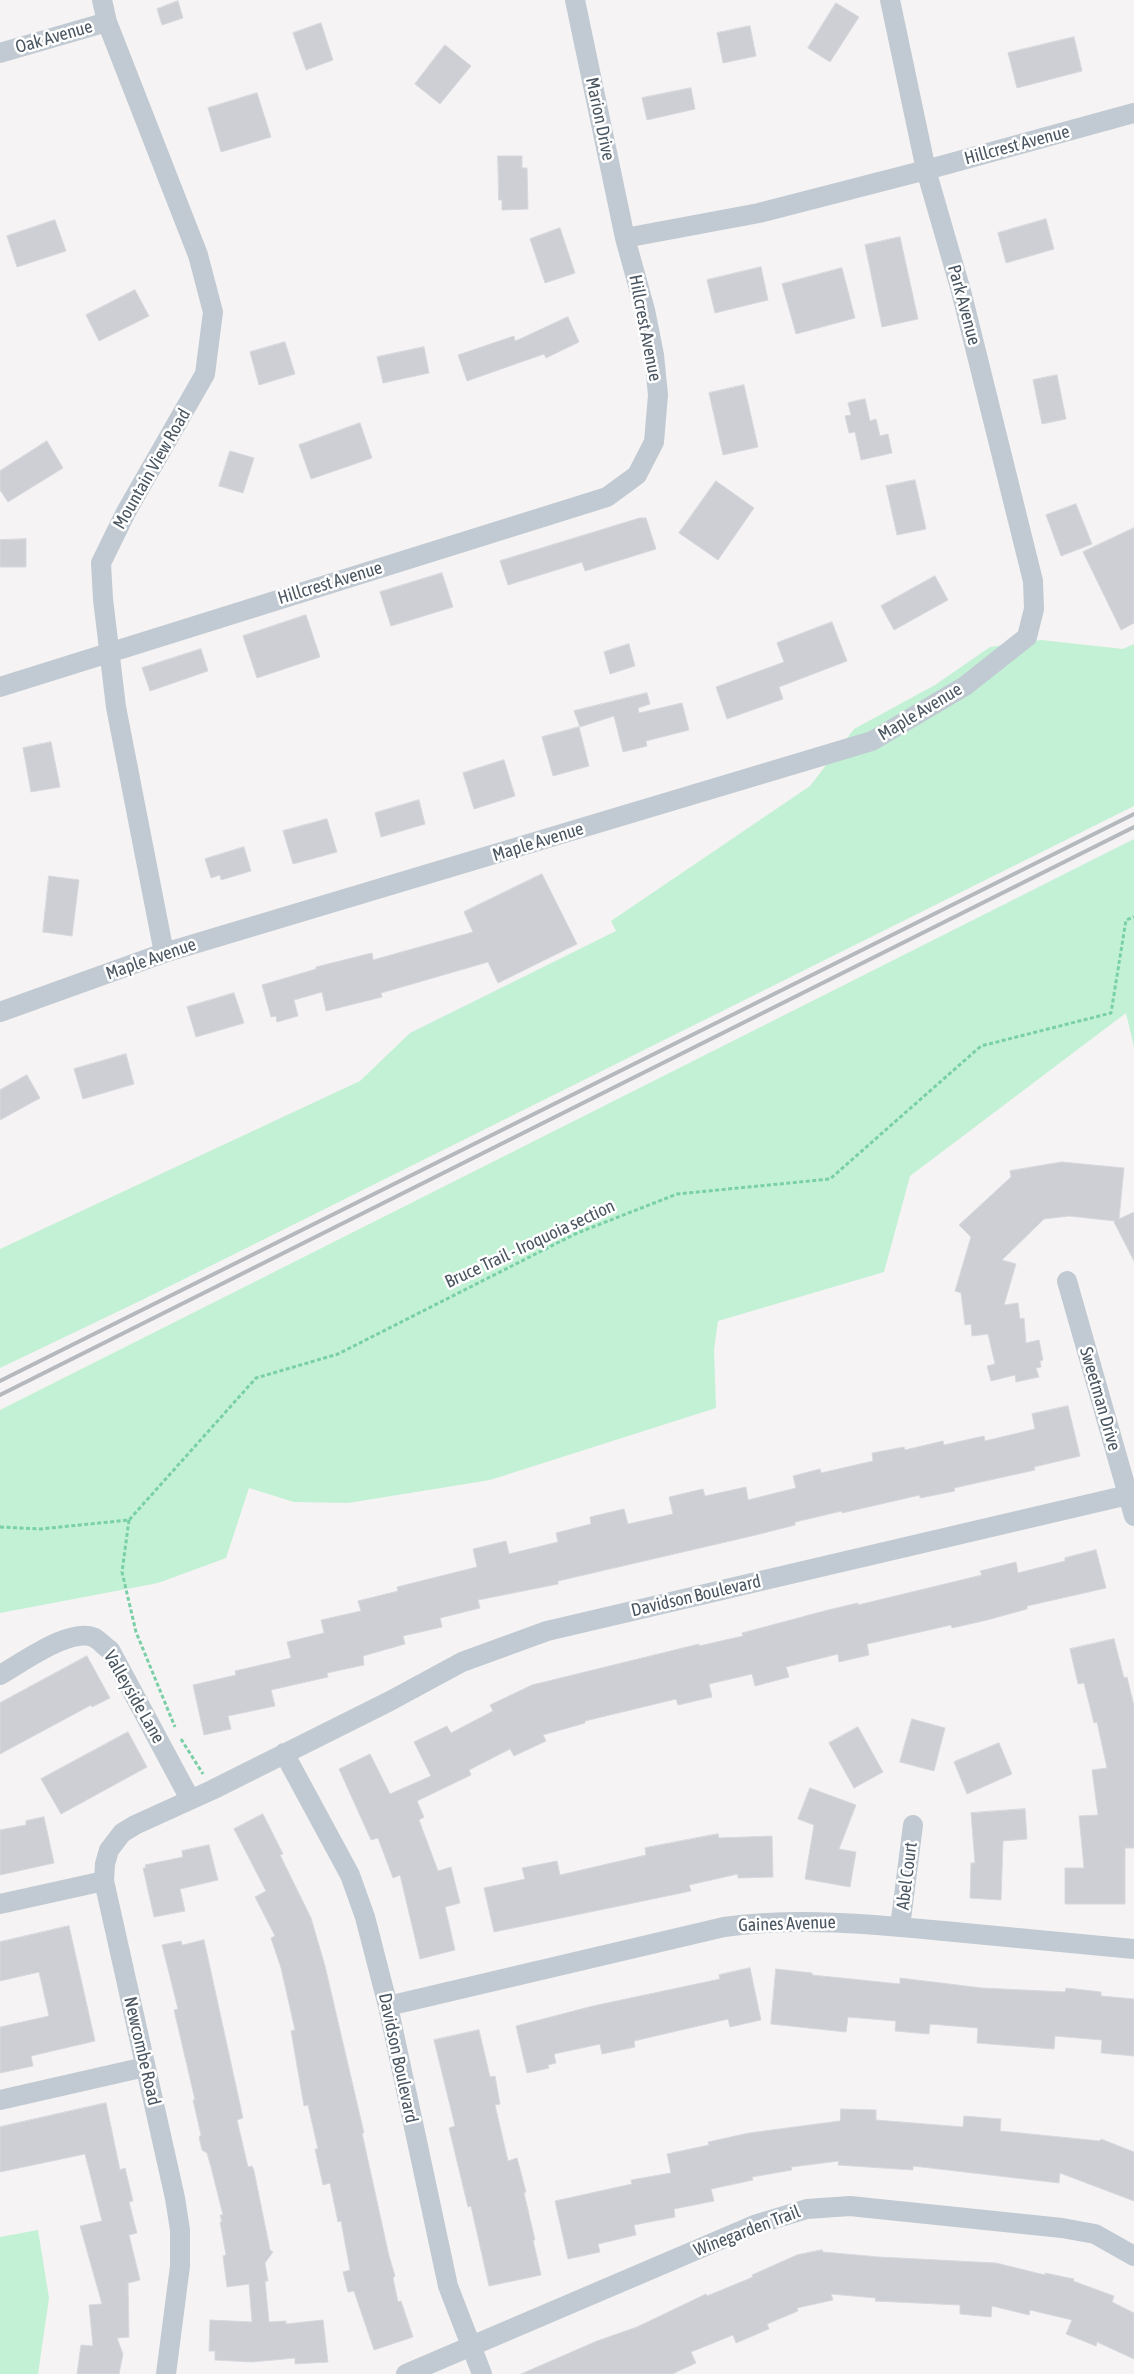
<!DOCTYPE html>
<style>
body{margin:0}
canvas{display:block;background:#f5f3f3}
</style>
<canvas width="1134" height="2374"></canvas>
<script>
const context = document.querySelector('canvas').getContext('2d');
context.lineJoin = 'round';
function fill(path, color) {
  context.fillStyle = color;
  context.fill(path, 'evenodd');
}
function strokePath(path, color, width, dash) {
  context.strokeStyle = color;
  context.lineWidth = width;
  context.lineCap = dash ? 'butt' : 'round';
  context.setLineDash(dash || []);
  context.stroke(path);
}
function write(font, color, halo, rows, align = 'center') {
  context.font = font + ' "Asap Condensed",sans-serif';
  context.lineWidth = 5;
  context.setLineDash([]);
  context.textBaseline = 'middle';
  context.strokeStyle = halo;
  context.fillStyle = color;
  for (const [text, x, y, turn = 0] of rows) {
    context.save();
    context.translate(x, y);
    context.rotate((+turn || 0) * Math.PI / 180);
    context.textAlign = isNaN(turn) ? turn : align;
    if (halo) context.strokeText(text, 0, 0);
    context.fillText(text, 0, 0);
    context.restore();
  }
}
const green = new Path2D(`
 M1041 640 1123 649 1134 644V806L144 1299 0 1368V1249L360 1081 410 1033 616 931 611 921 810 786 854 729 935 685 990 647Z
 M1134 839V1047L1126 1013 910 1176 884 1272 718 1321 714 1350 716 1408 490 1480 348 1503 294 1502 249 1488 226 1558 158 1583 0 1613V1410Z
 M38 2230 49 2298 38 2374H0V2237Z`);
const building = new Path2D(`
 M178 1 183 18 162 25 157 9Z
 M836 3 859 17 830 62 808 48Z
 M321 23 333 60 306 70 293 33Z
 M750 26 756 56 723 63 717 33Z
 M1074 37 1082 71 1017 88 1008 53Z
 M445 45 471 66 440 104 415 84Z
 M691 88 695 109 647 120 642 98Z
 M257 93 271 137 221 152 208 108Z
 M498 156H522V168H527L528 209 502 210V200H499Z
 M1046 219 1054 249 1006 263 998 233Z
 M55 220 66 251 17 267 7 236Z
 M560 228 575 273 545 283 530 239Z
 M900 237 918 319 882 327 865 245Z
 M761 267 768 300 715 313 707 280Z
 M842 268 855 318 796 334 782 284Z
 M135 290 149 316 99 341 86 315Z
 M568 317 579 342 546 358 544 354 467 381 458 355 514 336 515 341Z
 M285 342 295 374 259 385 250 352Z
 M424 347 429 373 383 383 377 357Z
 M1057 375 1066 419 1042 424 1033 380Z
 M744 385 758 447 723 455 709 393Z
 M865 399 870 421 876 419 880 436 888 434 892 453 861 460 855 432 849 433 845 416 851 415 848 403Z
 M360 423 372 458 311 479 299 445Z
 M47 441 63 468 8 502 0 490V471Z
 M230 451 254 458 243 493 219 486Z
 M915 480 926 529 897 535 886 486Z
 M716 481 754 508 718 560 679 533Z
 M1076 504 1092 544 1061 556 1046 515Z
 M640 518H646L656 549 585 571 582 562 508 585 500 561Z
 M1134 528V623L1121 630 1083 552Z
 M26 539V567H0V540Z
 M442 573 453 607 391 626 380 592Z
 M935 576 948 600 894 630 881 606Z
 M306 615 320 657 257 678 243 636Z
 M832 622 847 661 779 687 783 699 727 719 716 687 784 662 777 643Z
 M629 644 635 666 610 674 604 652Z
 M201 649 208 671 150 691 142 668Z
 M647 693 650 704 638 708 639 713 682 703 689 730 646 741 647 746 623 752 614 716 580 727 574 711Z
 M579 727 589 766 553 776 542 737Z
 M51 742 60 787 31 792 23 748Z
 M504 760 515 796 474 809 463 773Z
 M419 800 425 824 381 837 375 813Z
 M327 819 337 852 293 864 283 831Z
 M244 847 251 871 221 880 220 875 211 878 205 859Z
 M542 874 577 944 498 983 488 962 381 993 382 997 326 1011 322 992 294 1000 298 1016 277 1022 276 1016 271 1017 262 985 316 969V967L372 953 373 960 473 932 464 912Z
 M49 876 79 880 72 936 43 932Z
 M234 993 244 1023 196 1037 187 1007Z
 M126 1054 134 1084 83 1099 74 1069Z
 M27 1075 40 1098 0 1120V1090Z
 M1062 1162 1124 1168 1119 1219 1134 1212V1261L1114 1222 1115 1221 1069 1216 1044 1219 1002 1260 1016 1264 1004 1305 1018 1303 1020 1319 1024 1318 1026 1343 1039 1340 1043 1360 1040 1361 1041 1367 1036 1368 1039 1377 1016 1382 1015 1375 991 1381 987 1366 995 1364 988 1334 972 1336 971 1324 965 1325 961 1293 955 1291 971 1237 959 1225 1011 1177 1010 1171Z
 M1068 1406 1080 1456 1034 1467 1035 1470 954 1488 955 1491 920 1498V1495L842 1513V1511L795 1522V1525L756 1535 558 1581V1584L478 1600 480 1608 440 1618 442 1627 403 1636 405 1644 363 1656 364 1665 327 1673 328 1677 271 1690 275 1706 228 1716 231 1729 204 1735 193 1685 236 1675 235 1671 291 1658 287 1642 324 1633 321 1620 361 1611 358 1601 398 1591 397 1587 477 1567 473 1549 506 1541 509 1554 558 1542 556 1533 591 1524 590 1517 624 1509 628 1524 673 1514 669 1497 703 1489 705 1496 746 1487 748 1500 796 1488 793 1476 820 1469 821 1473 873 1461 872 1453 904 1447 905 1450 943 1441 944 1445 984 1436 985 1441 1035 1429 1032 1414Z
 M1096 1550 1106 1588 1027 1606V1609L987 1620 952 1628 951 1625 867 1644 869 1655 839 1662 838 1654 786 1667 789 1677 755 1686 752 1674 709 1684 712 1697 678 1705 676 1699 585 1721V1723L543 1735 546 1741 514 1756 510 1749 469 1770 471 1775 417 1801 424 1817 419 1820 438 1871 451 1867 460 1903 445 1907 455 1950 420 1959 400 1875 393 1878 378 1838 371 1840 339 1769 370 1754 390 1794 431 1776 414 1742 447 1726 451 1733 493 1711 490 1705 532 1685 699 1644V1646L743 1636 742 1633 828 1610 858 1603V1605L982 1575 980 1571 1016 1562 1018 1573 1065 1561V1558Z
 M1114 1639 1124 1678 1127 1677 1134 1706V1848H1125V1904H1065V1868H1084L1079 1816 1098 1815 1092 1770 1107 1768 1097 1722 1094 1723 1084 1683 1078 1684 1070 1649Z
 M87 1656 110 1698 92 1707 91 1705 0 1754V1703Z
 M912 1719 945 1728 934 1771 900 1762Z
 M858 1727 883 1772 854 1788 829 1743Z
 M128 1732 147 1767 61 1814 41 1779Z
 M999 1743 1012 1774 967 1794 954 1762Z
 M810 1788 856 1805 839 1849 856 1852 850 1887 805 1879 814 1825 798 1819Z
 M1025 1809 1027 1839 1003 1841 1001 1900 970 1898 971 1863H975L971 1813Z
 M263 1814 283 1854 280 1855 311 1918 325 1966 364 2133H362L389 2256 395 2276 393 2278 398 2302 401 2301 413 2337 374 2350 354 2291 348 2292 343 2272 350 2270 341 2221 338 2222 330 2183 323 2185 315 2149H318L308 2105 304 2106 291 2031 295 2030 281 1968 271 1938 275 1936 255 1897 266 1891 234 1829Z
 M44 1817 54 1863 0 1875V1830L26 1825V1821Z
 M718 1834 719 1838 772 1836 773 1877 738 1878V1874L689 1885 691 1891 494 1932 484 1888 525 1879 522 1868 557 1861 560 1875 646 1855 645 1848Z
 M209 1845 218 1880 180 1889 185 1911 154 1917 143 1868H146L145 1865 183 1857 182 1851Z
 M69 1926 95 2041 31 2056 33 2066 0 2073V2027L49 2016 39 1972 0 1981V1942Z
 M204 1940 243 2118 237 2120 248 2167 252 2166 254 2171 270 2250 273 2252 265 2263 268 2281H265L269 2322 286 2321V2324L323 2320 328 2362 295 2364V2358L252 2362 215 2360V2351H209L210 2320 252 2322 249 2284 227 2287 223 2256 226 2255 220 2222H222L220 2215H223L211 2167 207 2153 202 2150 199 2137 201 2135 193 2100H195L174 2010 178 2009 162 1945 181 1941 182 1945Z
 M750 1968 761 2020 730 2027 728 2019 634 2041 635 2047 602 2054 600 2044 554 2054 556 2063 548 2065 549 2068 527 2073 516 2026 593 2006 720 1979 719 1975Z
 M776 1969 812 1973V1975L900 1984V1978L982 1988 1065 1992 1066 1988 1101 1992V1996L1134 1999V2056L1101 2053 1102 2040 1055 2036 1054 2049 977 2043 978 2028 930 2024 929 2034 895 2031 896 2021 848 2017 846 2032 771 2024Z
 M479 2030 490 2077 495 2076 500 2104 495 2105 508 2161 517 2158 526 2192 524 2193 535 2240H533L541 2275 489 2286 471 2206 468 2207 449 2128 455 2126 434 2040Z
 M106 2103 120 2170 125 2168 133 2201 129 2202 137 2233 129 2235 140 2280 128 2283 129 2337 117 2338 123 2354 119 2374H77L81 2345 93 2346 89 2305 102 2304 80 2226 102 2221 85 2154 0 2172V2127Z
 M841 2109 876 2110V2120L963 2127 964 2116 1001 2119 1000 2131 1100 2141 1101 2139 1134 2152V2201L1060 2173 1059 2183 913 2166V2170L838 2165 839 2161 791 2167 792 2170 752 2177 753 2180 711 2189 714 2201 674 2209 675 2217 634 2225 636 2235 598 2244 600 2252 568 2259 555 2201 632 2184 631 2180 671 2173 667 2154 709 2145 708 2142 749 2133 840 2121Z
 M822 2250 823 2252 879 2257 996 2263 1045 2275V2273L1074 2279 1073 2281 1114 2296 1112 2302 1134 2313V2359L1097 2342 1096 2346 1066 2334 1072 2320 1030 2310 1029 2315 992 2306 991 2317 960 2314V2305L875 2301 876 2298 831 2294 833 2300 797 2308 798 2311 767 2324 769 2329 736 2343 733 2335 691 2352 696 2363 672 2374H521L597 2341 637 2327 706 2294 707 2296 753 2277 752 2275 797 2255Z`);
const path = new Path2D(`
 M129 1520 122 1572 136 1632 175 1727
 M0 1527 40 1529 129 1520 256 1378 338 1354 575 1234 677 1194 830 1179 981 1046 1111 1013 1126 920 1134 917
 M181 1739 203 1774`);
const street = new Path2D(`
 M102 0 107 22 198 255 213 312 205 374 126 512 101 563 103 599 116 707 164 953
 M0 53 107 22
 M625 238 759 213 926 170 1134 113
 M0 687 607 497 637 475 654 442 658 395 654 355 645 310 625 238 575 0
 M0 1012 164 953 872 741 965 686 1027 637 1034 609 1033 581 961 291 926 170 890 0
 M1067 1281 1134 1516
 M0 1675C22 1663 71 1626 95 1638 100 1641 105 1647 110 1650L190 1799
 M284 1753 350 1875 365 1917 388 2006 448 2286 482 2374
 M0 1904 104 1881
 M900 1927 913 1825
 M388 2006 724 1927C797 1917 871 1924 944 1931 1008 1937 1071 1943 1134 1949
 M0 2100 145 2067
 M166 2374 180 2266V2230L175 2198 104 1881 105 1864 109 1850 122 1833 135 1825 212 1790 390 1701 462 1662 547 1631 1128 1495
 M406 2374 757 2224 807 2209 850 2206 1062 2228 1095 2234 1134 2256`);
const rail = new Path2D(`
 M0 1381 1134 814
 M0 1395 1134 827`);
const streetNames = [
 ["Oak Avenue",54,37,-16],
 ["Marion Drive",600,119,78],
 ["Hillcrest Avenue",1017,145,-15],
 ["Park Avenue",964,305,75],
 ["Hillcrest Avenue",645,328,79],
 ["Mountain View Road",152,469,-60],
 ["Hillcrest Avenue",330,583,-17],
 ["Maple Avenue",920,712,-31],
 ["Maple Avenue",538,842,-17],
 ["Maple Avenue",151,959,-19],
 ["Bruce Trail - Iroquoia section",530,1244,-25],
 ["Sweetman Drive",1100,1399,74],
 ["Davidson Boulevard",696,1596,-13],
 ["Valleyside Lane",134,1697,60],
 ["Abel Court",907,1876,-83],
 ["Gaines Avenue",787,1924,-2],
 ["Newcombe Road",142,2051,77],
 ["Davidson Boulevard",398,2058,78],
 ["Winegarden Trail",747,2231,-21]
];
fill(green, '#c3f1d5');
fill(building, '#cdcfd5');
strokePath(building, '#d7d9de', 1);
strokePath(path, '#7ad0a6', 3, [4, 2.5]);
strokePath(street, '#c1cad2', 20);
strokePath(rail, '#b5b8bd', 4);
write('18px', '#4a5661', '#fff', streetNames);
</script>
